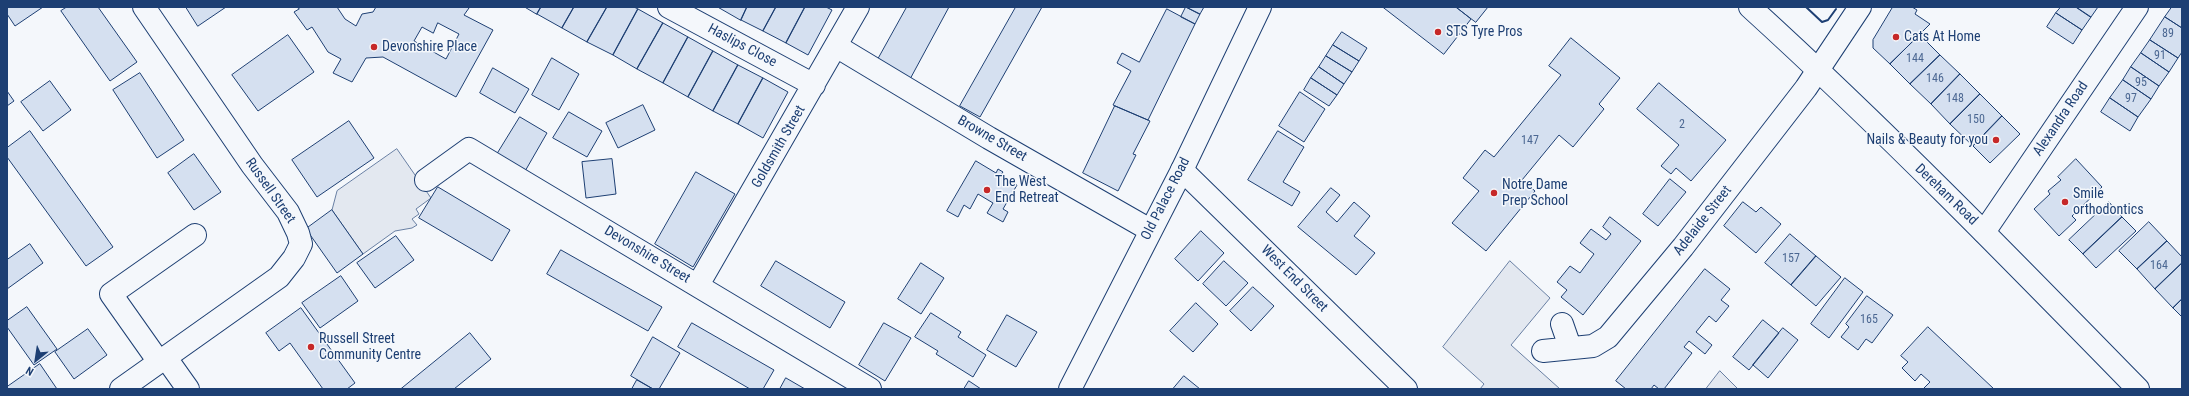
<!DOCTYPE html>
<style>
body{margin:0}
#map{position:relative;width:2189px;height:396px;overflow:hidden;background:#f4f7fb;font-family:"Roboto Condensed",sans-serif}
canvas{display:block}
.frame{position:absolute;inset:0;border:8px solid #1d3f73;pointer-events:none}
.north{position:absolute;left:16px;top:340px;width:40px;height:40px;-webkit-text-stroke:3px #f4f7fb;paint-order:stroke;rotate:210deg;font-size:11px;font-weight:700;line-height:16px;text-align:center;color:#1d3f73}
.north::after{content:'';display:block;margin:auto;width:14px;height:18px;background:#1d3f73;clip-path:polygon(50% 0,100% 100%,50% 72%,0 100%)}
</style>
<div id="map">
<canvas width="2189" height="396"></canvas>
<div class="frame"></div>
<div class="north">N</div>
</div>
<script>
const context = document.querySelector('canvas').getContext('2d');
context.lineJoin = 'round';
function fill(path, color) {
  context.fillStyle = color;
  context.fill(path, 'evenodd');
}
function strokePath(path, color, width, dash) {
  context.strokeStyle = color;
  context.lineWidth = width;
  context.lineCap = dash ? 'butt' : 'round';
  context.setLineDash(dash || []);
  context.stroke(path);
}
function write(font, color, halo, rows, align = 'center') {
  context.font = font + ' "Roboto Condensed",sans-serif';
  context.lineWidth = 3;
  context.setLineDash([]);
  context.textBaseline = 'middle';
  context.strokeStyle = halo;
  context.fillStyle = color;
  for (const [text, x, y, turn = 0] of rows) {
    context.save();
    context.translate(x, y);
    context.rotate((+turn || 0) * Math.PI / 180);
    context.textAlign = isNaN(turn) ? turn : align;
    if (halo) context.strokeText(text, 0, 0);
    context.fillText(text, 0, 0);
    context.restore();
  }
}
const parking = new Path2D(`
 M397 149 431 198 416 209 419 214 412 219 417 225 412 228 395 231 363 254 332 210 337 191Z
 M1510 261 1550 298 1511 345 1560 389H1480L1484 384 1443 347Z
 M1720 371 1738 389H1706Z`);
const building = new Path2D(`
 M7 7H43L15 26 7 14Z
 M67 7H98L137 62 110 81 61 11Z
 M186 7H226L198 26Z
 M297 7H337L345 19 356 26 362 14 373 12 376 7H467L469 8 464 15 493 30 456 97 383 57 366 58 352 82 333 73 341 59 328 52 312 27 307 30 294 12 299 9ZM438 23 459 34 446 59 414 41 422 27 433 33Z
 M525 7H541L537 14Z
 M541 7H574L562 28 537 14Z
 M574 7H607L587 42 562 28Z
 M607 7H634L638 9 613 55 587 42Z
 M718 7H747L741 20Z
 M747 7H776L763 31 741 20Z
 M776 7H805L786 43 763 31Z
 M805 7H826L832 10 808 55 786 43Z
 M907 7H949L909 81 876 63Z
 M1016 7H1042L980 117 960 106Z
 M1186 7H1204L1200 14Z
 M1186 7 1200 14 1195 24 1181 17Z
 M1383 7H1456L1471 19 1444 54Z
 M1456 7H1488L1476 22Z
 M1893 7H1912L1917 10 1915 14 1930 24 1890 64 1873 48V40Z
 M2061 7H2076L2091 17 2082 30 2056 13Z
 M2076 7H2098L2091 17Z
 M2172 7H2182V28L2165 17Z
 M638 9 663 23 637 69 613 55Z
 M1167 9 1195 24 1148 120 1113 105 1131 71 1117 63 1122 53 1139 62Z
 M2056 13 2082 30 2073 44 2047 27Z
 M2165 17 2182 28V52L2178 58 2150 40Z
 M663 23 688 37 663 83 637 69Z
 M1342 32 1367 48 1359 61 1333 45Z
 M288 35 314 72 258 111 232 75Z
 M1920 35 1940 55 1910 84 1890 64Z
 M688 37 713 51 688 97 663 83Z
 M1571 38 1620 78 1599 104 1604 109 1573 147 1559 135 1522 180 1535 191 1486 251 1452 223 1479 191 1463 178 1485 150 1494 157 1561 75 1549 66Z
 M2150 40 2178 58 2169 72 2141 53Z
 M1333 45 1359 61 1352 72 1326 56Z
 M713 51 738 65 713 111 688 97Z
 M2141 53 2169 72 2159 86 2131 67Z
 M1940 55 1960 74 1931 104 1910 84Z
 M1326 56 1352 72 1344 84 1319 67Z
 M552 58 579 74 559 110 532 95Z
 M738 65 763 78 738 124 713 111Z
 M1319 67 1344 84 1337 95 1311 78Z
 M2131 67 2159 86 2151 99 2123 80Z
 M493 68 529 89 515 113 480 93Z
 M140 73 184 140 157 158 113 90Z
 M1960 74 1980 94 1950 124 1931 104Z
 M763 78 788 92 763 138 738 124Z
 M1311 78 1337 95 1329 106 1304 90Z
 M2123 80 2151 99 2138 117 2110 98Z
 M50 81 71 110 43 131 21 102Z
 M1659 83 1726 140 1691 181 1676 168 1671 174 1661 166 1679 145 1637 109Z
 M7 91 14 101 7 106Z
 M1300 92 1325 109 1304 142 1279 126Z
 M1980 94 2002 116 1973 146 1950 124Z
 M2110 98 2138 117 2130 131 2101 112Z
 M643 105 655 130 618 148 606 123Z
 M1115 106 1150 121 1133 154 1136 155 1118 191 1083 173Z
 M569 112 602 131 587 157 553 138Z
 M2002 116 2020 134 1990 163 1973 146Z
 M520 117 547 133 524 173 496 156Z
 M349 121 374 158 317 197 292 160Z
 M30 131 113 247 86 266 7 157V148Z
 M1278 131 1304 147 1283 182 1300 192 1292 206 1248 180Z
 M194 154 221 192 194 210 168 173Z
 M612 159 616 194 586 198 582 162Z
 M2076 159 2102 187 2072 216 2076 220 2059 236 2034 209 2050 194 2048 191 2061 180 2058 177Z
 M976 161 996 173 998 169 1003 172 1000 176 1017 185 1003 209 1008 212 1003 222 987 213 993 203 978 194 970 209 964 205 958 217 947 211Z
 M696 172 735 194 693 267 655 244Z
 M1670 179 1686 192 1658 226 1643 214Z
 M438 187 510 230 492 261 419 218Z
 M1331 188 1340 195 1326 212 1337 222 1354 202 1370 216 1354 236 1375 253 1356 275 1298 227Z
 M1743 202 1756 212 1761 207 1781 224 1756 253 1724 226Z
 M2109 202 2122 217 2083 254 2069 240Z
 M332 210 363 254 337 273 306 229Z
 M1610 217 1641 241 1583 315 1561 297 1567 290 1557 282 1570 266 1580 273 1594 254 1580 243 1591 229 1606 240 1611 234 1603 227Z
 M2122 217 2136 231 2096 268 2083 254Z
 M2149 222 2167 241 2137 269 2119 251Z
 M1201 231 1224 253 1198 281 1175 259Z
 M1790 234 1816 256 1791 285 1765 263Z
 M396 236 414 260 375 288 357 263Z
 M2167 241 2182 257V263L2155 289 2137 269Z
 M30 244 43 263 7 289V260Z
 M561 250 662 307 648 331 547 274Z
 M1816 256 1841 277 1816 306 1791 285Z
 M776 261 845 302 830 328 761 286Z
 M1224 261 1248 283 1226 306 1203 284Z
 M921 263 944 278 921 314 898 299Z
 M2182 263V299L2173 308 2155 289Z
 M1705 269 1730 289 1721 300 1729 306 1716 322 1709 316 1696 332 1712 345 1705 354 1689 341 1684 347 1692 353 1664 389H1659L1654 385 1651 389H1626L1616 381Z
 M341 276 358 301 320 328 302 303Z
 M1845 278 1863 292 1829 338 1811 324Z
 M1253 287 1274 306 1251 331 1230 311Z
 M1867 296 1893 315 1872 343 1866 339 1858 350 1841 337 1849 327 1846 324Z
 M2182 299V317L2173 308Z
 M1196 303 1218 324 1193 352 1170 331Z
 M27 307 57 349 34 365 7 327V321Z
 M301 308 355 383 347 389H323L290 343 279 351 266 333Z
 M931 313 961 332 958 337 986 355 973 377 936 354 938 351 915 337Z
 M1007 315 1037 332 1016 367 987 350Z
 M1763 320 1779 333 1749 370 1733 357Z
 M692 323 774 370 763 389H750L678 347Z
 M884 323 911 338 885 381 859 365Z
 M1928 327 1994 389H1923L1930 382 1921 374 1915 381 1902 368 1908 362 1901 356Z
 M1783 328 1798 340 1768 378 1753 365Z
 M88 329 107 355 74 379 55 352Z
 M470 333 491 359 454 389H401Z
 M653 337 680 353 659 389H653L631 376Z
 M40 364 57 389H7V387Z
 M1184 376 1200 389H1173Z
 M786 378 805 389H780Z
 M637 380 653 389H632Z
 M969 381 981 389H964Z`);
const minor = new Path2D(`
 M669 7 814 85
 M836 46 989 138 1150 230
 M1182 170 1406 389
 M426 180 469 149 870 389
 M1984 232 2137 7
 M698 285 858 7
 M1562 324 1570 347
 M1543 351 1593 346 1608 337 1683 247 1806 88 1860 7
 M166 358 188 389
 M159 362 111 294 195 235
 M121 389 279 277 294 258 301 244 298 233 288 212 252 165 144 7`);
const primary = new Path2D(`
 M1750 7C1884 129 2011 259 2138 389
 M1070 389 1182 170 1260 7`);
const wall = new Path2D(`
 M1806 7 1822 22 1828 20 1836 9`);
const markers = [
 [1438,32,4,"#c62828"],
 [1896,37,4,"#c62828"],
 [374,47,4,"#c62828"],
 [1996,140,4,"#c62828"],
 [987,190,4,"#c62828"],
 [1494,193,4,"#c62828"],
 [2065,202,4,"#c62828"],
 [311,347,4,"#c62828"]
];
const numberNames = [
 ["89",2168,34],
 ["91",2160,56],
 ["144",1915,59],
 ["146",1935,79],
 ["95",2141,83],
 ["148",1955,99],
 ["97",2131,99],
 ["150",1976,120],
 ["2",1682,125],
 ["147",1530,141],
 ["157",1791,259],
 ["164",2159,266],
 ["165",1869,320]
];
const poiNames = [
 ["STS Tyre Pros",1446,32],
 ["Cats At Home",1904,37],
 ["Devonshire Place",382,47],
 ["Nails & Beauty for you",1988,140,"right"],
 ["The West",995,182],
 ["End Retreat",995,198],
 ["Notre Dame",1502,185],
 ["Prep School",1502,201],
 ["Smile",2073,194],
 ["orthodontics",2073,210],
 ["Russell Street",319,339],
 ["Community Centre",319,355]
];
const streetNames = [
 ["Haslips Close",742,46,28],
 ["Alexandra Road",2061,119,-56],
 ["Browne Street",992,139,30],
 ["Goldsmith Street",779,147,-60],
 ["Russell Street",270,191,55],
 ["Dereham Road",1946,195,44],
 ["Old Palace Road",1166,199,-63],
 ["Adelaide Street",1703,221,-52],
 ["Devonshire Street",647,255,31],
 ["West End Street",1294,279,45]
];
fill(parking, '#e3e8f0');
strokePath(parking, '#687fa3', 1);
fill(building, '#d5e0f0');
strokePath(building, '#1d3f73', 1);
strokePath(minor, '#1d3f73', 24);
strokePath(primary, '#1d3f73', 24);
strokePath(minor, '#f4f7fb', 22);
strokePath(primary, '#f4f7fb', 22);
strokePath(wall, '#1d3f73', 2);
for (const [x, y, r, color] of markers) {
  const dot = new Path2D();
  dot.arc(x, y, r, 0, 2 * Math.PI);
  context.fillStyle = color;
  context.fill(dot);
  strokePath(dot, '#f4f7fb', 1.5);
}
write('12px', '#4b6792', null, numberNames);
write('14px', '#1d3f73', '#f4f7fb', poiNames, 'left');
write('14px', '#1d3f73', '#f4f7fb', streetNames);
</script>
